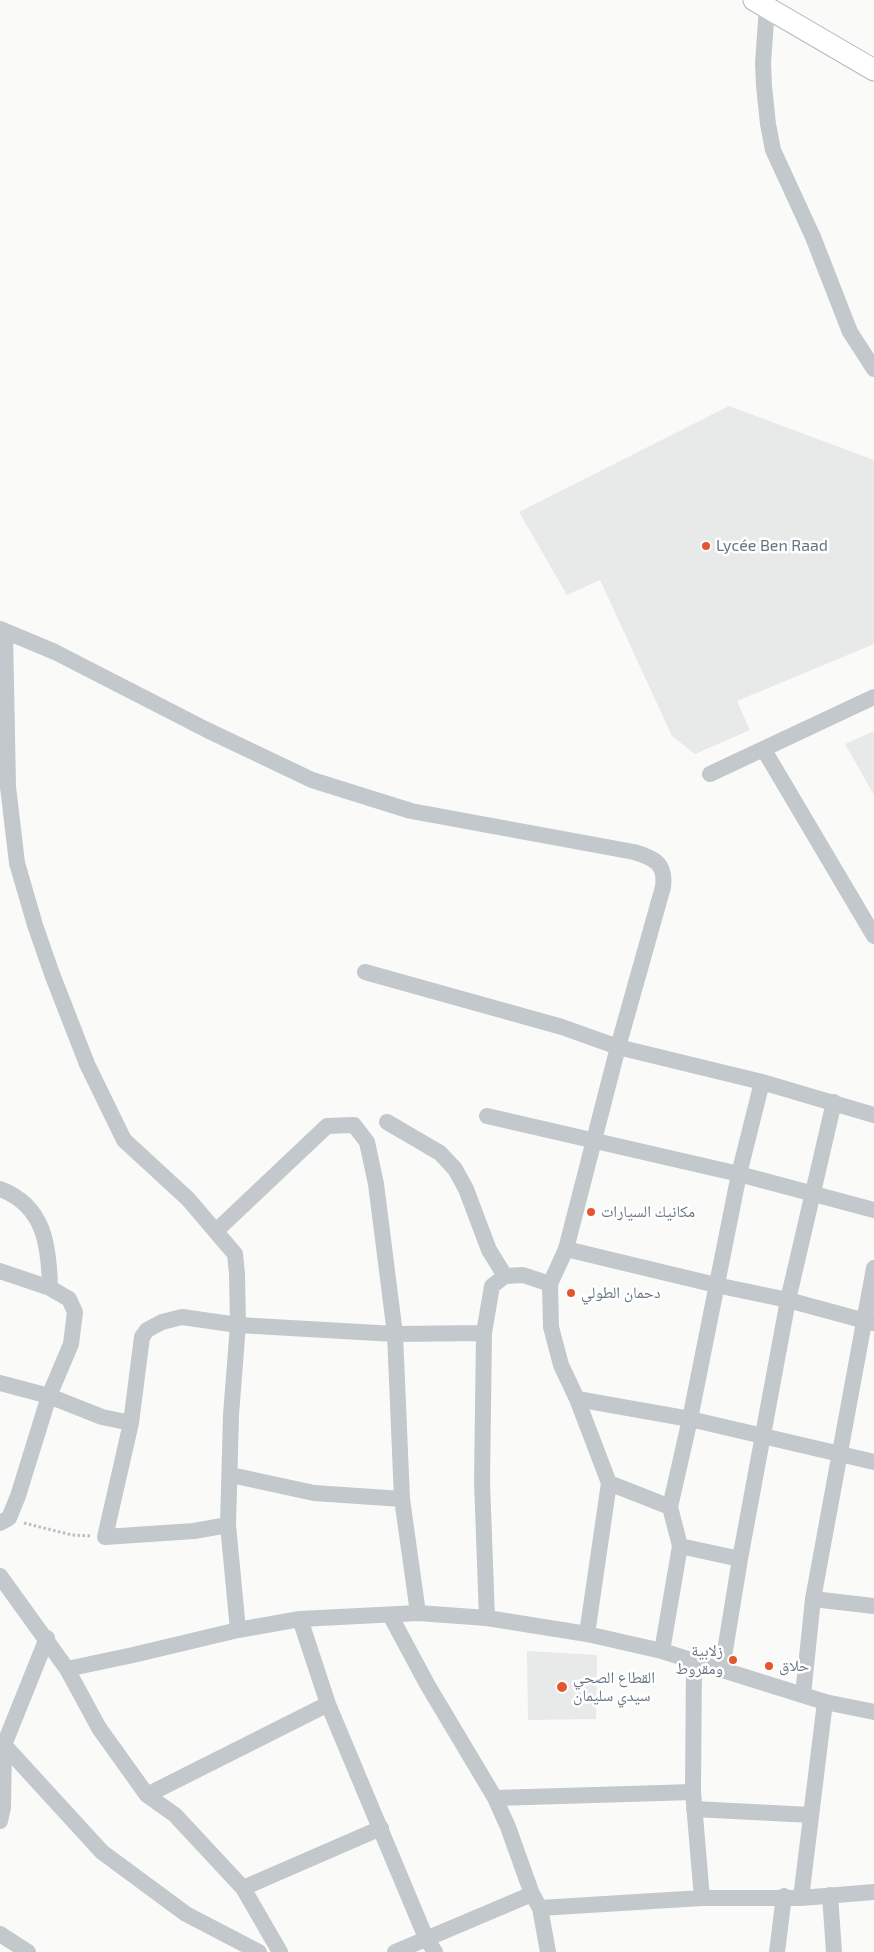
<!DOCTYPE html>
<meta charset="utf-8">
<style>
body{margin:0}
canvas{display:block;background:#fafaf8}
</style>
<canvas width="874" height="1952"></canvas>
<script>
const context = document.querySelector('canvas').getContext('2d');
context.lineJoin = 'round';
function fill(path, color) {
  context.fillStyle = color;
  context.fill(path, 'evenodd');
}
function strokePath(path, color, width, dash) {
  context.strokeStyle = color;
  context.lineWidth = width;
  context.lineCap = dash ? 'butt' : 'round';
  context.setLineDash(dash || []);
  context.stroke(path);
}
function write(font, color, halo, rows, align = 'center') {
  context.font = font + ' "Exo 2","Noto Naskh Arabic",sans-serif';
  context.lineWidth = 5;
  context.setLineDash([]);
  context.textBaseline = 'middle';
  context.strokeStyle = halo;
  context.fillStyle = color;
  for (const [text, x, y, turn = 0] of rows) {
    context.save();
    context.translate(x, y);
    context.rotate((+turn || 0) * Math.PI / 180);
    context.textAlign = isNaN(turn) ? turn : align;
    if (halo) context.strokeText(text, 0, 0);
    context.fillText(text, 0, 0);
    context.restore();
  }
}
const built = new Path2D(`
 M729 406 874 460V644L737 701 750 730 695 754 672 736 600 580 567 595 519 512Z
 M874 731V795L845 744Z
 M527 1651 597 1655 596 1719 528 1720Z`);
const path = new Path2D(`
 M24 1523 72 1535 91 1536`);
const minor = new Path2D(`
 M767 7 763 63 764 86 768 124 773 150 813 237 850 332 874 369
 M0 629 55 652 207 730 312 780 411 811 634 852C655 858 666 864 663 887L618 1047 566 1249 550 1284 551 1327 561 1365 577 1399 609 1483 587 1634
 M5 631 8 787 17 863 35 925 52 974 87 1064 124 1140 188 1199 235 1254 237 1274 238 1325 231 1415 228 1525 238 1630
 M764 750 874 936
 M710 774 874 697
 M365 972 562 1027 618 1047 762 1082 874 1115
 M487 1116 739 1174 874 1210
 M387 1122 440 1153 455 1169 466 1189 489 1250 505 1276
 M0 1189C45 1206 49 1246 50 1288
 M216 1231 327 1126 354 1125 367 1142 376 1184 395 1334 402 1499 418 1613
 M566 1249 716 1285 788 1300 873 1323
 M0 1271 50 1288 69 1299 75 1312 71 1344 49 1396 18 1496 9 1518 0 1523
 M0 1383 49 1396 102 1417 131 1423
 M577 1399 690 1419 874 1462
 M231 1475 314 1493 402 1499
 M609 1483 670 1507
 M228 1525 194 1531 105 1537 131 1423 142 1337 147 1330 162 1322 182 1317 238 1325 395 1334 484 1333
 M680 1546 740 1559
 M0 1576 67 1669 133 1655 238 1630 300 1619 418 1613 487 1618 587 1634 662 1651 825 1702 874 1712
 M813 1599 874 1606
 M390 1615 427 1684 495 1798 508 1827 532 1894 540 1908 548 1952
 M487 1618 482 1482 484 1333 492 1286 505 1276 523 1275 550 1284
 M300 1619 328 1704 426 1938 435 1952
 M662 1651 680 1546 670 1507 690 1419 739 1174 762 1082
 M694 1661 693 1792 702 1898
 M67 1669 99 1728 147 1795 175 1815 243 1888 280 1952
 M722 1669 740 1559 788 1300 834 1102
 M803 1695 813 1599 874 1268
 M4 1745 102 1852 186 1914 259 1952
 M147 1795 328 1704
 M495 1798 693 1792
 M694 1809 811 1815
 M0 1821 3 1807 4 1745 47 1638
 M243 1888 381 1828
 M830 1895 834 1952
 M801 1898 825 1702
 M540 1908 702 1898H801L874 1892
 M0 1934 28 1952
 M395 1952 532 1894
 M777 1952 784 1896`);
const major = new Path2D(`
 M754 0 874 70`);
const markers = [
 [706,546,5,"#e4572e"],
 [591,1212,5,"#e4572e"],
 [571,1293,5,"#e4572e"],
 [733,1660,5,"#e4572e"],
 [769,1666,5,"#e4572e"],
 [562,1687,6,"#e4572e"]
];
const poiNames = [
 ["Lycée Ben Raad",716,546],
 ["مكانيك السيارات",601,1212],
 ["دحمان الطولي",581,1293],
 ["زلابية",723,1651,"right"],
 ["ومقروط",723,1669,"right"],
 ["حلاق",779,1666],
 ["القطاع الصحي",573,1678],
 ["سيدي سليمان",573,1696]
];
fill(built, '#e8e9e9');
strokePath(major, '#b5babe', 23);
strokePath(path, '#bbbfc2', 3, [2.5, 2.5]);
strokePath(minor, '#c3c8cc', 16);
strokePath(major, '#fff', 21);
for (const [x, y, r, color] of markers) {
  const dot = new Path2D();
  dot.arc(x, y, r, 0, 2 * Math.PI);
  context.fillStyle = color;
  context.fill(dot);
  strokePath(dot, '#fff', 2);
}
write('16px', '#657683', '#fff', poiNames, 'left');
</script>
